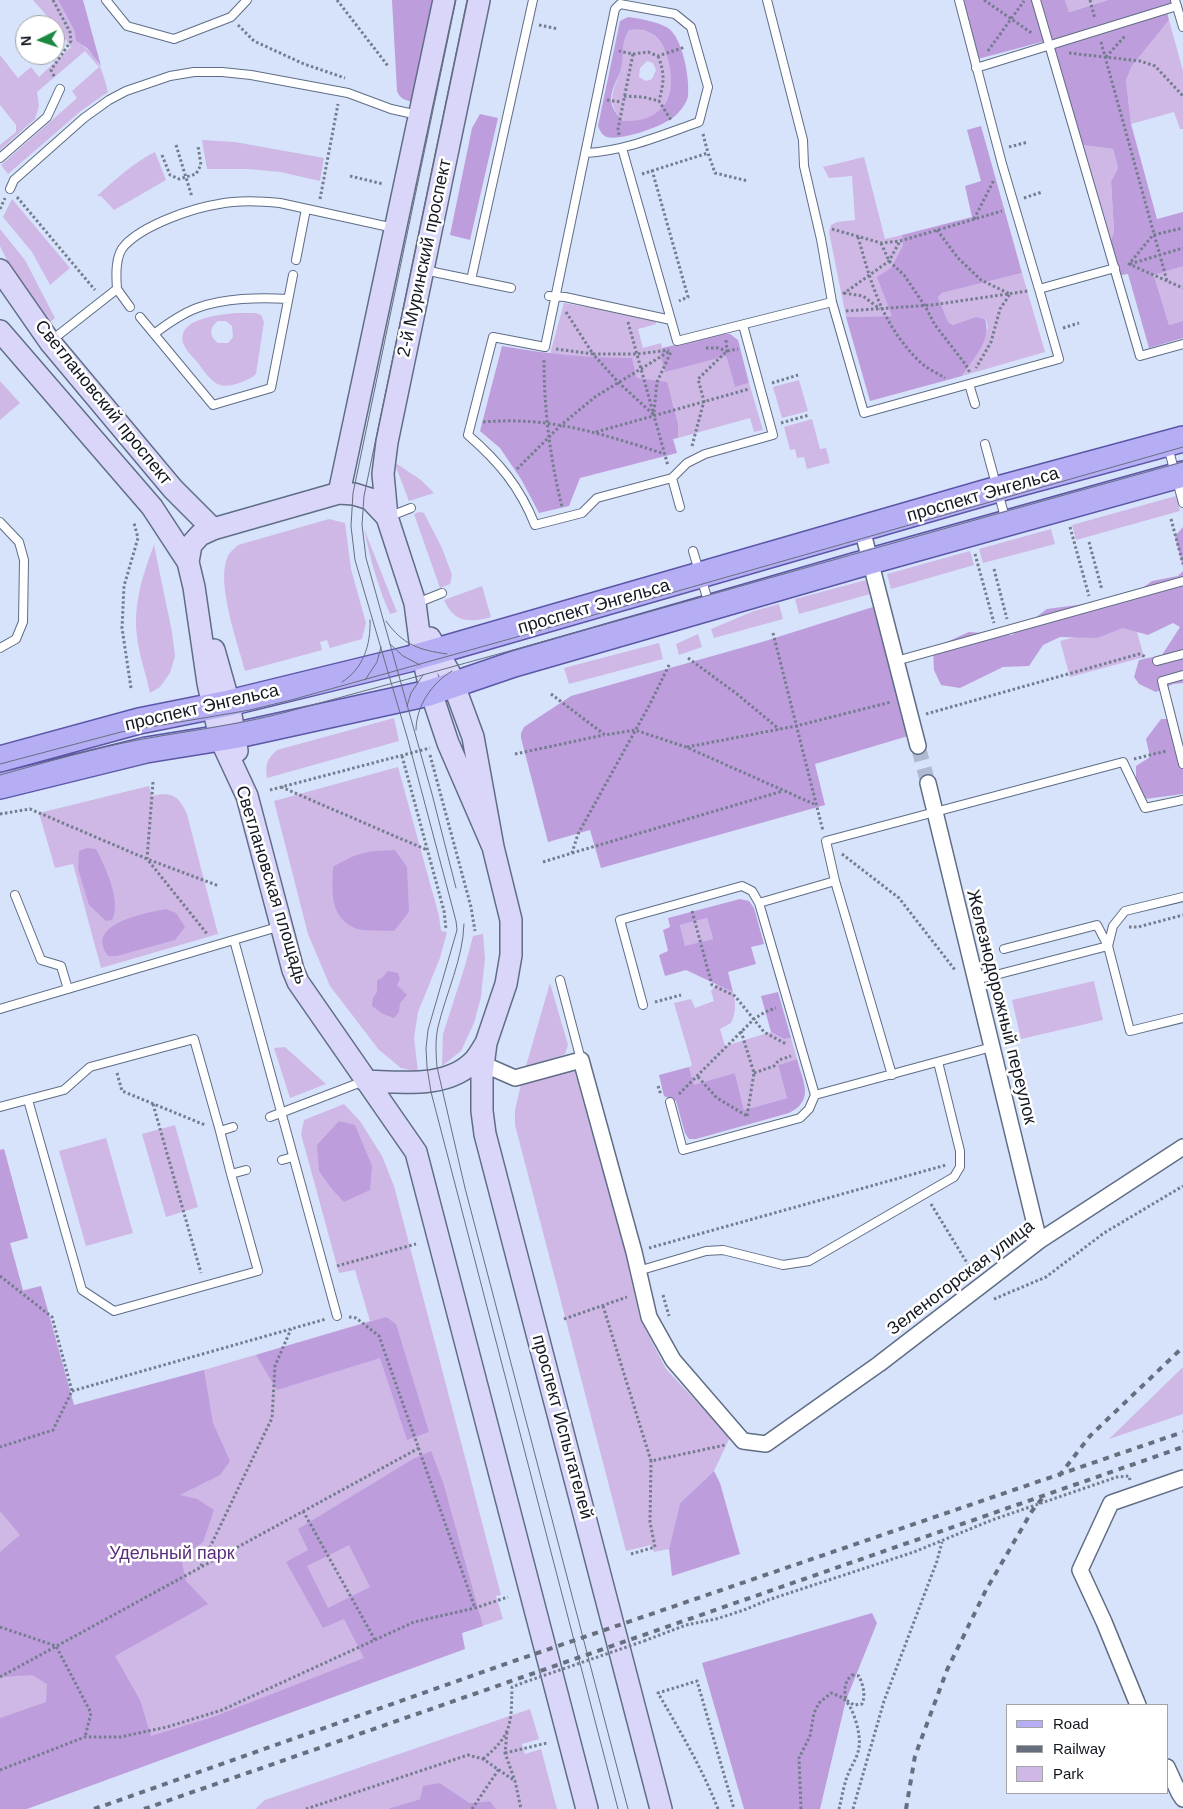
<!DOCTYPE html>
<meta charset="utf-8">
<style>
body{margin:0}
#map{position:relative;width:1183px;height:1809px;overflow:hidden;background:#d6e3fb;font-family:Helvetica,sans-serif}
canvas{display:block}
.legend{position:absolute;left:1006px;top:1704px;width:162px;height:90px;box-sizing:border-box;background:#fff;border:1px solid #a1a3a7;margin:0;padding:6px 9px;list-style:none;font-size:15px;color:#131822}
.legend li{display:flex;align-items:center;gap:10px;height:25px}
.legend b{width:25px;border:1px solid #a1a3a7}
.north{position:absolute;left:15px;top:15px;width:50px;height:50px;box-sizing:border-box;background:#fff;border:1px solid #a1a3a7;border-radius:50%;rotate:266deg;font-size:14px;font-weight:700;line-height:20px;text-align:center;color:#131822}
.north::after{content:'';display:block;margin:auto;width:18px;height:22px;background:#1d8940;clip-path:polygon(50% 0,100% 100%,50% 72%,0 100%)}
</style>
<div id="map">
<canvas width="1183" height="1809"></canvas>
<ul class="legend">
<li><b style="height:6px;background:#b5aef5"></b>Road</li>
<li><b style="height:6px;background:#676f7f"></b>Railway</li>
<li><b style="height:14px;background:#cfb8e6"></b>Park</li>
</ul>
<div class="north">N</div>
</div>
<script>
const context = document.querySelector('canvas').getContext('2d');
context.lineJoin = 'round';
function fill(path, color) {
  context.fillStyle = color;
  context.fill(path, 'evenodd');
}
function strokePath(path, color, width, dash) {
  context.strokeStyle = color;
  context.lineWidth = width;
  context.lineCap = dash ? 'butt' : 'round';
  context.setLineDash(dash || []);
  context.stroke(path);
}
function write(font, color, halo, rows, align = 'center') {
  context.font = font + ' Helvetica,sans-serif';
  context.lineWidth = 5;
  context.setLineDash([]);
  context.textBaseline = 'middle';
  context.strokeStyle = halo;
  context.fillStyle = color;
  for (const [text, x, y, turn = 0] of rows) {
    context.save();
    context.translate(x, y);
    context.rotate((+turn || 0) * Math.PI / 180);
    context.textAlign = isNaN(turn) ? turn : align;
    if (halo) context.strokeText(text, 0, 0);
    context.fillText(text, 0, 0);
    context.restore();
  }
}
const green = new Path2D(`
 M33 0H58L74 30 76 41C98 55 102 68 108 92L82 110 8 174 1 165 77 98 72 91 99 67 85 51 37 92 39 106 35 119 0 150V145L16 132V125L0 105V55L18 78 31 67 39 77 71 47 55 25Z
 M1065 0H1108L1068 12Z
 M1169 20 1183 71V129H1180L1174 112 1131 124 1126 80 1132 66Z
 M629 30C636 30 645 29 652 34 676 51 680 102 650 118 642 122 633 122 624 122 602 100 617 87 622 64 625 48 620 46 629 30ZM647 61 653 63 656 70 652 79 646 81 639 77 640 68Z
 M202 140 235 142 324 158 320 181 280 172 248 169H207Z
 M1082 145 1113 149 1118 168 1111 183 1114 231 1111 241Z
 M155 152 166 180 114 210 101 196H97C116 179 133 163 155 152Z
 M864 157 885 239 902 235 903 245 891 268 893 316 846 317 829 232 831 225 837 222 855 220 852 176 829 178 823 167Z
 M12 199 70 268 50 285 32 252 3 217Z
 M0 229 25 260 55 318 47 325 21 288 0 246Z
 M1183 266V321L1169 325 1154 274Z
 M1022 273 1045 352 962 376 988 328 986 319 976 317 954 325 948 322 938 297 942 293Z
 M564 303 655 319 656 324 638 329 643 348 661 343 662 348 660 354 726 356 735 387 749 383 763 430 754 432 750 418 678 438V423L672 400 637 378 632 358H593L550 354Z
 M235 313H255L261 315 264 322 256 374C249 381 229 388 220 385 211 382 204 371 198 363 194 358 187 352 184 345 174 319 218 315 235 313ZM218 321H226L232 326 233 337 228 343H218C209 337 209 327 218 321Z
 M799 380 808 411 782 418 773 387Z
 M0 381 20 403 0 420Z
 M812 419 820 449 826 448 830 463 807 469 804 457 797 458 795 449 790 450 784 427Z
 M394 462 421 480 434 493 409 501Z
 M1176 496 1180 511 1076 540 1072 525Z
 M419 512 424 513 426 517 442 548 452 575 450 584 440 588 414 514Z
 M329 519 345 523 351 569 366 623 362 639 330 648 327 640 320 642 322 650 245 671C238 644 215 581 228 556 230 552 235 548 238 545Z
 M364 529 397 612 390 614C378 587 370 558 364 529Z
 M1051 529 1055 544 983 563 979 549Z
 M154 545 172 632 175 656 170 673 160 687 150 693C146 674 139 655 137 636 133 605 143 574 154 545Z
 M970 551 974 565 891 589 887 574Z
 M866 580 870 594 799 614 795 599Z
 M482 586 491 617C470 623 454 623 444 600Z
 M779 604 783 619 714 638 711 629 754 611Z
 M1134 621 1144 657 1070 677 1060 641Z
 M698 634 702 647 679 655 676 644Z
 M659 643 663 659 569 684 564 668Z
 M394 718 399 741 267 778C265 764 267 759 277 750Z
 M398 767 439 916 441 931 447 932 440 958 418 1012 414 1038 418 1072 401 1068 379 1050 330 986 308 934 274 801Z
 M149 786 152 796C172 791 179 796 187 814L218 934 101 968 73 864 55 868 39 813Z
 M707 918 713 939 685 947 680 925Z
 M483 934 485 958 481 997 474 1023 461 1051 442 1066 443 1034 465 966 473 936Z
 M1094 981 1103 1020 1021 1039 1012 1000Z
 M550 983 568 1045 565 1054 561 1056 526 1066Z
 M717 984 733 992C736 1003 736 1013 731 1023L720 1029 725 1046 771 1032 784 1039 791 1038 797 1059 778 1065 787 1098 744 1110 735 1073 694 1086 689 1067 692 1065 674 1003 691 999 695 1008 714 1001 711 991Z
 M285 1047 326 1084 290 1098 274 1048Z
 M574 1069 624 1247 640 1319 666 1369 730 1437 714 1471 680 1503 669 1549 654 1552 651 1545 626 1551 515 1125V1110L521 1084Z
 M344 1104 360 1121 382 1156 394 1186 501 1595 496 1596 503 1619 0 1790V1150L4 1149 28 1238 10 1243 23 1290 41 1286 74 1406 204 1370 370 1321 355 1270 339 1273 301 1134 304 1120Z
 M175 1125 198 1207 166 1217 142 1134Z
 M106 1138 133 1233 86 1246 59 1151Z
 M1183 1367V1414L1109 1439 1182 1368Z
 M530 1709 539 1739 522 1744 525 1754 541 1749 557 1809H496L490 1801 470 1803 440 1783 420 1799 387 1809H255L265 1800Z`);
const forest = new Path2D(`
 M58 0H83L101 66 87 48 76 41 74 30Z
 M392 0H434L412 102C405 100 400 99 397 91Z
 M964 0H1034L1045 41 978 59Z
 M1041 0H1065L1069 12 1108 0H1171L1172 3 1052 40Z
 M1167 12 1169 20 1132 66 1126 80 1131 124 1157 219 1183 212V266L1154 275 1169 325 1183 321V338L1149 348 1128 274 1121 275 1111 241 1114 231 1111 182 1118 168 1113 149 1082 145 1054 49 1055 46Z
 M628 17C642 19 655 21 668 28 683 38 690 80 688 96 687 102 682 109 678 113 669 125 622 141 607 137 602 135 600 131 598 126L620 21ZM629 30C636 30 642 29 648 32 660 36 665 49 668 59 678 96 663 123 623 121 617 115 611 108 611 98 612 88 617 80 620 72 626 55 619 47 629 30Z
 M480 114 498 118 470 240 450 235 472 128Z
 M981 126 1022 273 942 293 938 297 948 322 953 325 976 317 985 319C992 341 973 358 962 376L870 401 846 317 892 316 877 277 891 268 903 245 902 235 972 217 965 186 981 181 967 130Z
 M722 334H730L738 340 749 383 735 387 726 356 665 372 660 354 662 348Z
 M502 346C548 354 585 358 632 358L637 378 667 382 678 423V438L673 439 677 453 580 478 569 506 539 513 521 479 500 448 480 431Z
 M1183 527V567L1175 536Z
 M1183 571V683L1173 684 1156 692 1139 684 1134 677 1139 660 1162 655 1180 627 1173 623 1148 635 1123 628 1097 638 1060 637 1043 645 1029 666 1003 667 960 688 941 685 934 670 933 648 969 632 1012 635 1047 609 1129 598 1152 581 1178 576Z
 M873 607 908 736 815 764 825 805 601 868 590 830 548 842 521 738V733L524 727 571 696 762 642Z
 M1161 719H1169L1183 756V794L1145 799 1136 783V766L1150 757 1146 739Z
 M87 848 96 849C105 866 122 902 112 920L106 921 89 905 78 869 79 851Z
 M395 850 407 867 409 912 394 931C382 930 366 932 355 928 329 917 332 890 333 867 358 852 366 851 395 850Z
 M740 899 749 901 754 908 764 944 751 947 756 964 728 972 733 992 686 970 665 976 659 955 668 951 663 930 670 927 668 918ZM707 918 713 939 685 946 680 925Z
 M166 909 176 913 185 927 175 940 117 956H108C106 953 103 949 103 945 97 922 149 912 166 909Z
 M388 971 398 973 400 979 397 985 407 995 400 1003 399 1012 394 1018 383 1014 372 1006 373 998 377 992V980L382 978Z
 M778 992 791 1038 784 1039 771 1032 761 996Z
 M797 1059C803 1082 815 1100 789 1113L696 1139H689L685 1133 676 1101 664 1096 659 1075 689 1067 694 1085 735 1073 744 1110 787 1098 778 1065Z
 M339 1121 355 1125 372 1166 370 1190 344 1202 331 1188 319 1171 317 1145Z
 M4 1149 28 1238 10 1243 23 1291 41 1286 74 1405 204 1370 213 1423 230 1461 220 1475 180 1495 197 1499 214 1510 203 1542 181 1558 186 1581 208 1604 115 1656 140 1700 151 1736 213 1717 364 1658 344 1619 323 1628 286 1562 308 1550 298 1529 413 1459 431 1451 443 1482 483 1626 462 1633 465 1649 27 1809H0V1718L46 1702 47 1684 32 1675 0 1677V1552L20 1535 0 1511V1150ZM349 1545 370 1587 328 1608 307 1566Z
 M386 1317 396 1324 429 1432 407 1440 380 1358 277 1390 256 1355Z
 M714 1471 720 1483 740 1554 672 1576 669 1549 680 1503Z
 M872 1613 877 1623 846 1700 820 1809H744L702 1663Z
 M440 1783 470 1803 490 1801 496 1809H387L420 1799 423 1786Z`);
const streetTunnel = new Path2D(`
 M918 746 928 783`);
const path = new Path2D(`
 M53 0 70 32 71 41 51 70 55 78
 M337 0 388 66
 M984 0 1033 34
 M1090 0 1095 19
 M238 25 254 41 304 64 345 78
 M539 25 558 29
 M1101 42 1167 281 1183 288
 M988 51 1024 1
 M1069 53 1140 61 1155 66 1183 96
 M633 54 648 52 658 56 685 47
 M658 56C665 73 664 82 659 101
 M1106 57 1125 36
 M624 96 643 97 659 101 671 120
 M607 100 622 102
 M703 134 708 153
 M619 135 618 129 633 54 619 51
 M176 145 192 197
 M1009 147 1028 142
 M162 155 170 175 179 179 196 174 201 165 198 146
 M652 170 688 297 679 301
 M642 174 708 153 715 173 748 181
 M350 176 383 184
 M17 197 95 290
 M1024 198 1042 192
 M320 199 338 104
 M0 209 5 198
 M974 219 994 180
 M832 229 881 243 900 241 1002 211
 M937 230 958 258 981 280 1010 294 1000 309 991 342 976 368
 M858 237C872 286 882 324 919 361 926 368 937 373 945 378
 M881 243 889 261 904 275 925 306 935 325 966 365 970 373
 M1130 264 1183 248
 M1167 281 1129 264 1153 235 1183 228
 M844 293 863 296 880 309
 M843 294 889 261 900 241
 M846 311 932 305 1028 291
 M566 312 593 354H637L669 350
 M628 322 668 466
 M1063 328 1079 323
 M706 348H718L727 351 726 340
 M556 349 593 354 619 383 654 415
 M544 360C544 409 550 458 562 507
 M772 383 798 375
 M654 412 657 382 671 352
 M483 422C550 416 602 434 665 454
 M781 423 809 415
 M596 432 749 389
 M692 446 704 401 698 379 727 351 738 349
 M517 469 561 425 595 397 670 351
 M1171 519 1183 564
 M1070 527 1089 596
 M1089 542 1102 590
 M975 554 994 623
 M994 569 1007 619
 M773 633 823 831
 M688 658 737 694 779 729
 M131 688 122 628 124 586 138 538 134 523
 M551 694 605 735 635 730 686 747 814 804
 M926 714 1139 654 1146 657
 M687 747 796 726 891 702
 M515 754 604 735
 M430 755 471 907 475 931
 M402 756 444 911 446 929
 M1134 759 1166 751
 M153 782 147 859 208 935
 M281 787 427 850
 M270 790 430 748
 M0 814 30 809 147 859 219 886
 M572 853 783 791
 M842 854 899 898 955 970
 M543 862 572 853 578 834 650 704 670 663
 M692 911 712 985 735 996 764 1032 786 1044
 M1129 927H1138L1183 915
 M655 1002 681 995
 M741 1031 754 1073 747 1116
 M117 1073 122 1091 205 1125
 M754 1073 774 1066 779 1060 791 1056
 M698 1077 717 1098 747 1116
 M658 1086 661 1095
 M679 1094 754 1019 765 1012 776 1008
 M153 1104 201 1273
 M931 1204 972 1271
 M649 1248 946 1165
 M337 1266 416 1244
 M0 1276 52 1317 72 1391 53 1430 0 1447
 M663 1295 669 1316
 M994 1299 1046 1277 1104 1233 1183 1186
 M603 1306 651 1461 725 1445
 M349 1317 356 1318 379 1336 475 1608
 M564 1319 627 1297
 M72 1391 326 1319
 M303 1511 375 1640
 M631 1554 655 1547 650 1522 651 1461
 M201 1566 272 1418 275 1366 291 1329
 M0 1627 56 1646 91 1713 85 1737
 M644 1641 686 1625 716 1619 744 1610 768 1600 914 1552 992 1520 1117 1477 1129 1476 1130 1480
 M852 1675 859 1676C863 1685 866 1695 862 1704L854 1705 846 1700C844 1690 844 1682 852 1675Z
 M0 1677 419 1448
 M507 1732 505 1753 515 1781 521 1809
 M505 1753 547 1743
 M483 1759C513 1734 511 1723 512 1687L525 1682
 M0 1770 85 1737H120L167 1727 222 1710 414 1622 475 1608 508 1597
 M306 1809 468 1755 483 1759 515 1781
 M472 1809 499 1769
 M718 1809C702 1768 680 1731 658 1693L697 1681 734 1809
 M801 1809 799 1758 810 1736 814 1713 819 1703 831 1693C836 1695 841 1696 845 1700 854 1709 861 1734 859 1747 858 1756 853 1763 849 1772 844 1783 842 1797 839 1809
 M853 1809 884 1701 937 1561 942 1542`);
const lane = new Path2D(`
 M106 0 127 26 174 39 231 17 247 0
 M767 0 803 140 804 166 821 239 832 302 864 413 1059 359 1039 289 1115 268
 M959 0 1002 164 1039 289
 M1036 0 1140 356 1183 344
 M1175 0 1183 27
 M976 68 1177 6
 M622 148 677 341 832 302
 M586 153C625 151 662 135 699 122L708 87 691 27 675 14 620 4 615 9 545 347 493 337 468 435C499 462 520 487 535 525L582 513 597 498 672 478 687 463 705 454 773 435 743 325
 M0 158 47 117 60 89
 M10 189 14 180 84 118 109 100 126 91 170 76 194 72H222L251 75 348 93 391 109 418 115
 M296 260 306 209
 M424 270 511 288
 M471 280 533 0
 M117 289 130 307
 M549 296 565 297 671 320
 M140 317 213 405 271 388 293 275
 M154 334C167 324 181 314 197 308 223 298 261 297 288 299
 M52 340 117 289C116 275 115 255 125 245 144 225 192 208 219 204 238 200 260 201 280 203L394 228
 M969 384 975 404
 M985 444 1006 521
 M1168 447 1183 503
 M672 478 680 507
 M388 517 411 508
 M0 522 19 542 24 560 23 622 16 639 0 648
 M693 551 709 604
 M417 603 442 593
 M896 661 1183 581
 M1157 661 1183 654
 M1183 675 1162 681 1183 764
 M835 881 759 903 815 1095 992 1047
 M15 895 41 960 61 966 68 989
 M234 940 337 1316
 M1108 946 1113 926 1125 911 1183 897
 M1004 949 1097 925 1108 946
 M560 980 581 1060
 M976 980 1108 946 1130 1031 1183 1018
 M643 1005 620 920 742 886 752 891 759 903
 M0 1009 281 926
 M892 1075 835 881 826 841 1123 762 1145 808 1183 800
 M28 1100 82 1290 114 1311 258 1271 231 1174 246 1170
 M670 1102 683 1150 800 1118 809 1109 815 1095
 M0 1107 64 1090 90 1067 194 1039 220 1131 233 1127
 M270 1117 364 1081
 M220 1131 231 1174
 M282 1160 293 1157
 M638 1271 706 1251 723 1250 783 1265 809 1261 954 1177 960 1167V1151L938 1062`);
const street = new Path2D(`
 M862 529 918 746
 M928 783 1039 1241
 M483 1064 515 1078 581 1060 634 1252 649 1317 673 1360 743 1441 766 1444 879 1364 1039 1241 1183 1147
 M1138 1705 1104 1622 1080 1570 1111 1503 1183 1478
 M1167 1767 1179 1793 1183 1799`);
const secondary = new Path2D(`
 M0 270 50 342 173 489 213 529
 M0 331 152 507 188 562
 M339 493 444 0
 M387 517 383 474 387 442 479 0
 M430 638 449 672 473 737 493 847 511 920V955L506 984 486 1043 482 1074V1111L485 1134 661 1809
 M214 650 229 703 237 751
 M493 847 448 743 431 692 421 649 415 603 387 517 370 499 354 494 339 493 213 529 200 535 191 545 188 562 194 587 208 683 220 738 247 796 293 970 298 982 416 1152 587 1809
 M366 1081C401 1082 448 1089 475 1060 479 1055 483 1048 486 1043`);
const primary = new Path2D(`
 M0 759 139 721 229 703 409 659 998 489 1183 439
 M0 786 146 750 233 736 429 693 514 664 871 561 1183 474`);
const tram = new Path2D(`
 M456 0 353 493 351 526 355 560 408 740 456 921 457 930 428 1030 426 1048 427 1067 431 1092 618 1809
 M386 621C403 645 419 650 447 654
 M390 644 403 656 420 665
 M365 680 377 662 381 647
 M342 682C363 669 371 645 370 620
 M407 706 411 693 423 675
 M416 730C416 706 432 683 452 671
 M0 764 121 732 250 710 291 700 506 640 1183 447
 M0 775C47 762 95 748 143 739 194 730 244 724 294 710 591 630 886 544 1183 462
 M456 888 432 794 366 558 362 525 364 496 467 0
 M464 924C463 959 446 993 438 1027 435 1040 436 1054 437 1067L465 1188 628 1809`);
const rail = new Path2D(`
 M1059 1476 1090 1436 1183 1347
 M94 1809 517 1660 1183 1432
 M144 1809 1183 1447
 M906 1809 915 1756 947 1670 986 1590 1032 1511 1044 1496`);
const pathBridge = new Path2D(`
 M525 1682 644 1641`);
const streetNames = [
 ["2-й Муринский проспект",425,258,-78],
 ["Светлановский проспект",103,403,51],
 ["проспект Энгельса",983,495,-16],
 ["проспект Энгельса",594,607,-16],
 ["проспект Энгельса",202,708,-13],
 ["Светлановская площадь",271,885,73],
 ["Железнодорожный переулок",1001,1007,76],
 ["Зеленогорская улица",961,1278,-37],
 ["проспект Испытателей",562,1427,75]
];
const parkNames = [
 ["Удельный парк",172,1554]
];
fill(green, '#cfb8e6');
fill(forest, '#be9ddd');
strokePath(streetTunnel, '#afbad0', 15, [15, 8]);
strokePath(lane, '#5f6d86', 10);
strokePath(street, '#5f6d86', 18);
strokePath(secondary, '#5f6d86', 24);
strokePath(primary, '#5c56a7', 28);
strokePath(path, '#747d8e', 3, [2.5, 2.5]);
strokePath(lane, '#fff', 8);
strokePath(street, '#fff', 15);
strokePath(secondary, '#dad6fa', 21);
strokePath(primary, '#b5aef5', 25);
strokePath(tram, '#676f7f', 1);
strokePath(rail, '#676f7f', 4, [6, 6]);
strokePath(pathBridge, '#747d8e', 3, [2.5, 2.5]);
write('18px', '#131822', '#fff', streetNames);
write('18px', '#592e7a', '#fff', parkNames);
</script>
